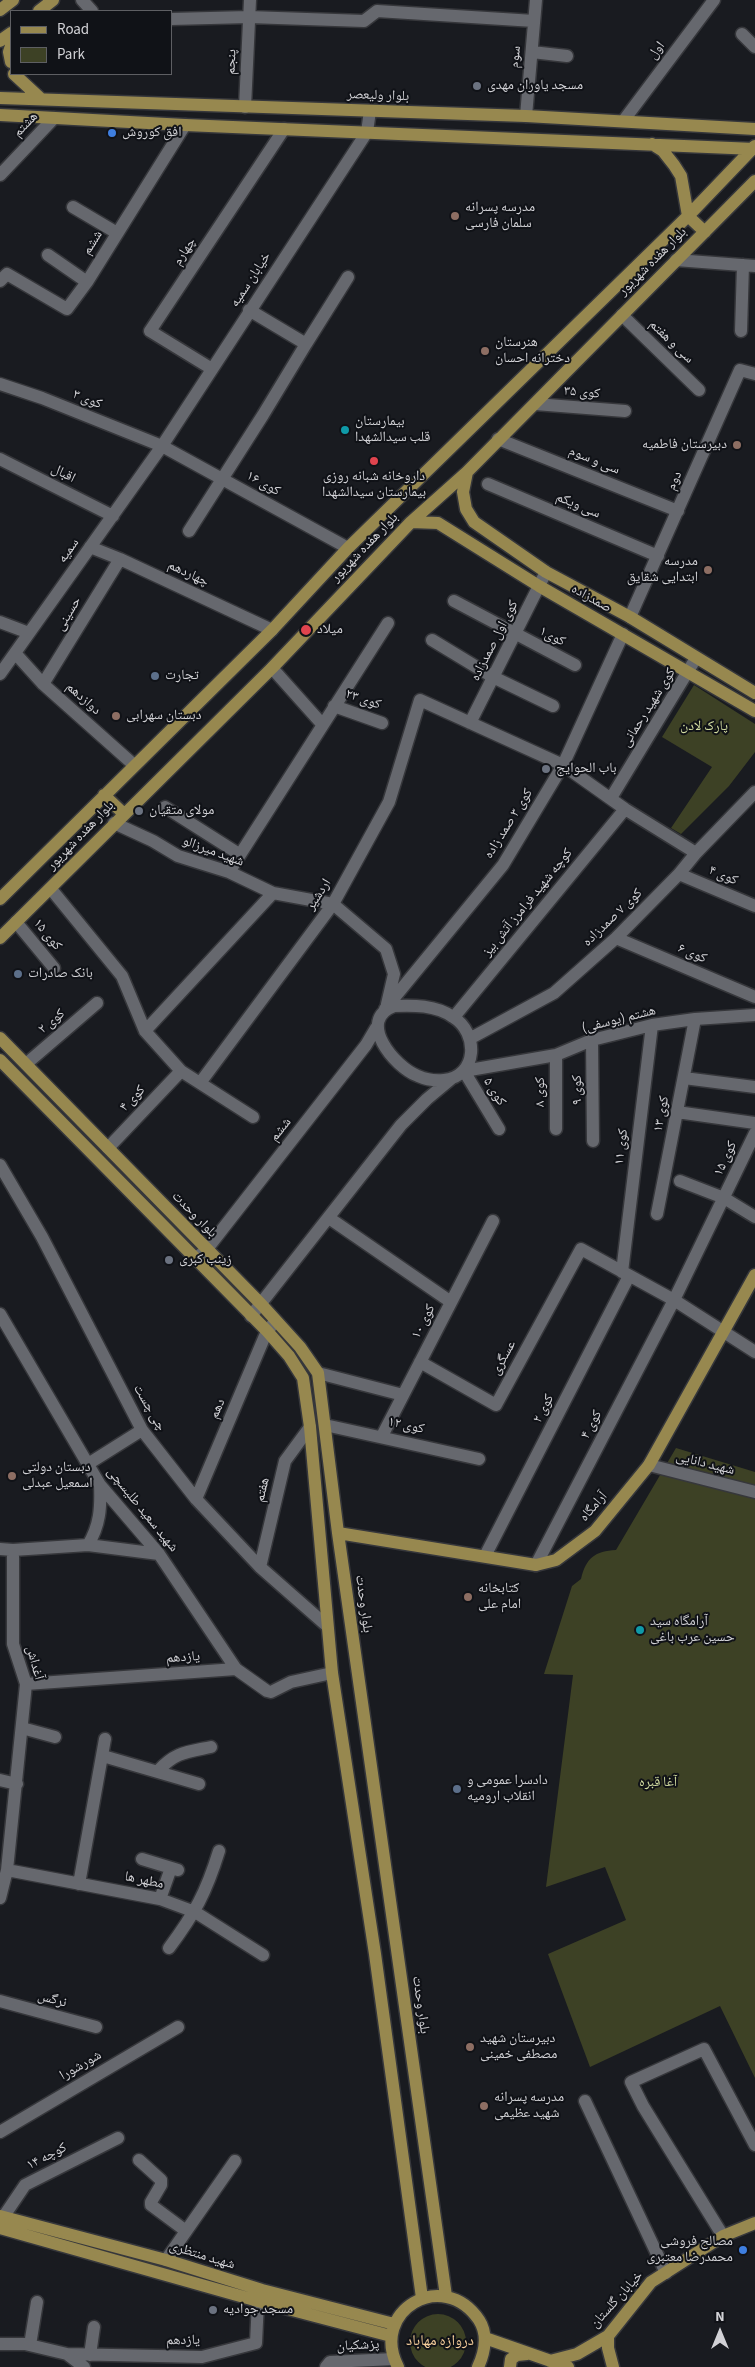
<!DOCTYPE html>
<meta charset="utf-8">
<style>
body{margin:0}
#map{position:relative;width:755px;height:2367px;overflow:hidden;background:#191b20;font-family:"Source Sans 3",sans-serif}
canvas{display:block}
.legend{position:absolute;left:10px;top:10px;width:162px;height:65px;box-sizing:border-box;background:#101217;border:1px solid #5e5f63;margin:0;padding:6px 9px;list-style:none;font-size:15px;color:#d2d2d6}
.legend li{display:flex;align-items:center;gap:10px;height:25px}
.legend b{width:25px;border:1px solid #5e5f63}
.north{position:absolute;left:695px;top:2307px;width:50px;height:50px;-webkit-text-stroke:4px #101217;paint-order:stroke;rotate:0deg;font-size:14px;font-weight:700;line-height:20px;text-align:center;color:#d2d2d6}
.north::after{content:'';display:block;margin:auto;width:18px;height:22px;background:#d2d2d6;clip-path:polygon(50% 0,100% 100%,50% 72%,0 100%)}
</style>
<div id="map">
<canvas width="755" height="2367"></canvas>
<ul class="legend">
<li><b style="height:6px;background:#97884f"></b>Road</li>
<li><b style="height:14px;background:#3d4125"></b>Park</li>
</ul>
<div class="north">N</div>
</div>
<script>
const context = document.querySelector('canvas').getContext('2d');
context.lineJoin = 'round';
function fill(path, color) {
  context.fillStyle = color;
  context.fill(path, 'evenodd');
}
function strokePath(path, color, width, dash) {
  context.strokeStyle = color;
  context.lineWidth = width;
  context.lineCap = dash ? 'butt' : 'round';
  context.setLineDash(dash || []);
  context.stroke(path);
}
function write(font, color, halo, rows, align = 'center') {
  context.font = font + ' "Source Sans 3","Noto Naskh Arabic",sans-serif';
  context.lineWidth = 4;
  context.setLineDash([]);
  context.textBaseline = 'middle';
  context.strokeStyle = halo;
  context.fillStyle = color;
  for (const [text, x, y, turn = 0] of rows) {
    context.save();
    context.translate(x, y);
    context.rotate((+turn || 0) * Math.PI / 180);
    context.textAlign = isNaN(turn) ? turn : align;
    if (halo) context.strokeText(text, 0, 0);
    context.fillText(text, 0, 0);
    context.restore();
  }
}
const green = new Path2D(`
 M694 685 755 724V752L729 786 681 834 671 828 712 767 662 737Z
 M676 1448 755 1472V2078L720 2006 590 2067 548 1954 626 1920 605 1867 546 1887 573 1675 544 1674 572 1586 581 1579C586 1558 595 1551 616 1550Z
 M410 2342a28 28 0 1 1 56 0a28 28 0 1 1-56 0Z`);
const minor = new Path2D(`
 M82 0 92 11
 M171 19 249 17 364 21 377 11 534 21
 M742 34 755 47
 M532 52 567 56
 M245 107 250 0
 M526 116 536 0
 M624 120 714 0
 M0 175 54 118
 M73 207 117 233
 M48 255 87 282
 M676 260 755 266
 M0 281 7 274 67 309 87 282 185 125
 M622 315 699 390
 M741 331 743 265
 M306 344 348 277
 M212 369 150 331 284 129
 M0 384 42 398 162 446 348 548
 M535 404 625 411
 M498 439 678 511
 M0 459 113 516
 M488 484 658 556
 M189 531 263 415 306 344 249 310
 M90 547 120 559 272 630
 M454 601 575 665
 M630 617 740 370 755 374
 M0 622 29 633
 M432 640 493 677 553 706
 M15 653 43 684 134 765
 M272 668 322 724
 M0 674 162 446 367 132 370 111
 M43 684 120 559
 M334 706 382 723
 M470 723 546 572
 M611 798 696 658
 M165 807 239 854
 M114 823 153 841 178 856 229 872 273 893 333 904 386 949 394 974 387 1004
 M229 872 388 623
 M679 874 755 906
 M51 889 122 976 145 1031 181 1071 253 1117
 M16 922 54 968
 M616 938 755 997
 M394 1006C413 1005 436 1005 453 1017 479 1033 478 1076 444 1080 435 1081 427 1080 418 1076 394 1067 356 1020 394 1006Z
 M385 1009 503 865 563 765 623 634
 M454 1017 625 809
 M145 1031 273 893
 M471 1038 554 993 616 938 679 874 696 853 755 792
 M592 1040 593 1141
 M26 1064 97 1003
 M684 1078 755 1087
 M200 1083 333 904 389 802 420 700 563 765 625 809 696 853
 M677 1112 755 1123
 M499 1129 464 1071 556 1055 592 1040 652 1025 695 1019 755 1015
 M556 1129V1055
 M108 1148 181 1071
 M0 1165 42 1237 142 1430 196 1499 260 1567 326 1625
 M680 1181 724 1198 755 1217
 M657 1214 695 1019
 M329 1218 451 1302
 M195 1259 207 1249 366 1045 376 1028
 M622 1272 652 1025
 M0 1314 100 1485 159 1554 236 1669
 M251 1316 401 1125 427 1099 451 1079
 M420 1362 496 1405 581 1249 674 1300 755 1352
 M318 1373 403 1395
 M325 1425 479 1459
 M382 1436 493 1221
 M88 1464 142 1430
 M649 1465 755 1492
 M196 1499 267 1331 274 1323
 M88 1545C100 1525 101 1508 100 1485
 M0 1549 13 1550
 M485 1556 629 1276
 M536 1565 674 1300 755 1133
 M260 1567 285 1461 310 1427
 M26 1684 236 1669 267 1691 271 1692 291 1682 332 1673
 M22 1728 55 1737
 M103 1756 199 1784
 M158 1771C175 1752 187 1752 211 1747
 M0 1780 17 1784
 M142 1859 178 1870
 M7 1870 160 1899 195 1912 263 1955
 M79 1884 105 1739
 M0 1898 7 1870 26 1684 13 1644V1550L88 1545 159 1554
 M160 1899 171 1868
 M169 1948C195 1913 206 1893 219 1851
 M0 2001 96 2027
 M585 2101 666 2273
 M0 2132 178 2027
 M139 2160 161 2180V2185L151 2202V2205L186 2231
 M0 2222 25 2185 118 2138
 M723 2236 643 2106 631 2082 704 2049 755 2145
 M166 2260 235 2161
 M0 2344H25L67 2354 84 2367
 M30 2345 37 2302
 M67 2354 202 2357 256 2343 258 2301 261 2293
 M90 2355 94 2327
 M326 2367 330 2362 394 2359`);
const major = new Path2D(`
 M0 10 13 0
 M39 11 53 0
 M0 41 11 33
 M11 46 9 52 11 62
 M14 74 41 99
 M0 98 526 116 755 129
 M0 115 185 125 755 149
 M652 144 663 151 674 165 681 176 688 216 705 232
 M467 472 463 492 466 509 474 522 546 572 630 617 755 693
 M411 522 438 523 539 586 755 711
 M104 795 124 814
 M0 899 272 630 348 548 688 216 755 146
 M0 938 272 668 411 522 467 472 755 181
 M0 1038 261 1304 300 1347 318 1373 338 1533 446 2296
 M0 1060 267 1331 289 1356 303 1378 310 1427 332 1673 375 1954 422 2298
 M338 1533 536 1565 556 1560 595 1531 649 1465 755 1275
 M0 2216 166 2260 262 2290 394 2324
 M0 2228 258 2301 391 2336
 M608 2336V2348L613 2367
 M485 2338 568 2367
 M550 2361 577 2354 608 2336 651 2282 723 2236 755 2223
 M398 2367C369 2311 443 2267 479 2320 488 2334 485 2352 478 2367
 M510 2367 511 2359 517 2355 527 2354`);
const markers = [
 [477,86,5,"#6b7280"],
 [112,133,5,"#3f7fe0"],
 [455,216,5,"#8d6e63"],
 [485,351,5,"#8d6e63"],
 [345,430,5,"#0f9aa8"],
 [737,445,5,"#8d6e63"],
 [374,461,5,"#e0444e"],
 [708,570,5,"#8d6e63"],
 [306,630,6,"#e0444e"],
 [155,676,5,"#5c6f8a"],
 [116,716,5,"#8d6e63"],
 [546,769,5,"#6b7280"],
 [139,811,5,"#6b7280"],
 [18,974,5,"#5c6f8a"],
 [169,1260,5,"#6b7280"],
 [12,1476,5,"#8d6e63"],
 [468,1597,5,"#8d6e63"],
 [640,1630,5,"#0f9aa8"],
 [457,1789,5,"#5c6f8a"],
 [470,2047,5,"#8d6e63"],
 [484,2106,5,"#8d6e63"],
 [743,2250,5,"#3f7fe0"],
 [213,2310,5,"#6b7280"]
];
const streetNames = [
 ["اول",657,51,-53],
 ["سوم",516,57,-85],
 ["پنجم",232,62,-88],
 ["بلوار ولیعصر",378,96,2],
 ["هشتم",26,125,-46],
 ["ششم",93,243,-58],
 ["چهارم",185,252,-57],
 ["بلوار هفده شهریور",653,262,-45],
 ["خیابان سمیه",251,280,-57],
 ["سی و هفتم",671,342,44],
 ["کوی ۳۵",582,393,5],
 ["کوی ۳",87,400,22],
 ["سی و سوم",594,461,22],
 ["اقبال",63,474,27],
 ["دوم",675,481,-66],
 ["کوی ۱۶",263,484,29],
 ["سی ویکم",578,506,23],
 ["بلوار هفده شهریور",365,548,-46],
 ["سمیه",69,551,-55],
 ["چهاردهم",188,574,25],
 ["صمدزاده",591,599,29],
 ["حسینی",69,614,-59],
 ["کوی۱",552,637,27],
 ["کوی اول صمدزاده",495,641,-63],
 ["دوازدهم",83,699,42],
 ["کوی ۲۳",363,700,19],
 ["کوی شهید رحمانی",649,708,-58],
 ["کوی ۳ صمد زاده",509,824,-58],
 ["بلوار هفده شهریور",81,836,-46],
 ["شهید میرزالو",213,852,20],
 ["کوی ۴",723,876,23],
 ["اردشیر",319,895,-57],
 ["کوچه شهید فرامرز آتش بیز",528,903,-51],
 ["کوی ۷ صمدزاده",613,918,-44],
 ["کوی ۱۵",47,935,50],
 ["کوی ۶",692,954,23],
 ["هشتم (یوسفی)",619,1020,-14],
 ["کوی ۲",52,1022,-40],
 ["کوی ۹",578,1090,-91],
 ["کوی ۵",494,1092,59],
 ["کوی ۸",541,1092,-90],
 ["کوی ۴",133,1099,-46],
 ["کوی ۱۳",662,1114,-79],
 ["ششم",281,1130,-52],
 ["کوی ۱۱",622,1147,-83],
 ["کوی ۱۵",726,1159,-65],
 ["بلوار وحدت",194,1215,46],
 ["کوی ۱۰",424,1322,-63],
 ["عسگری",504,1358,-61],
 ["چی چست",149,1408,60],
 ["دهم",218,1409,-67],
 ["کوی ۲",544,1409,-63],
 ["کوی ۴",592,1425,-62],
 ["کوی ۱۲",406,1426,13],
 ["شهید دانایی",705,1464,14],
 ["هفتم",263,1490,-77],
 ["آرامگاه",594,1507,-49],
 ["شهید سعید طلیسچی",142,1510,51],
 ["بلوار وحدت",363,1604,82],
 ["یازدهم",183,1658,-4],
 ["آغداش",34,1663,75],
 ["مطهر ها",144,1881,12],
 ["نرگس",52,2000,15],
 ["بلوار وحدت",420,2005,82],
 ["شورشورا",81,2066,-30],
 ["کوچه ۱۴",47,2157,-27],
 ["شهید منتظری",202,2256,17],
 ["خیابان گلستان",617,2300,-48],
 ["یازدهم",183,2341,-1],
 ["پزشکیان",358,2346,-3]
];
const poiNames = [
 ["مسجد یاوران مهدی",487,86],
 ["افق کوروش",122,133],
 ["مدرسه پسرانه",465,208],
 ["سلمان فارسی",465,224],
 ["هنرستان",495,343],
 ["دخترانه احسان",495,359],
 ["بیمارستان",355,422],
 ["قلب سیدالشهدا",355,438],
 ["دبیرستان فاطمیه",727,445,"right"],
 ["داروخانه شبانه روزی",374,477,"center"],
 ["بیمارستان سیدالشهدا",374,493,"center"],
 ["مدرسه",698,562,"right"],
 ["ابتدایی شقایق",698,578,"right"],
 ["میلاد",317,630],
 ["تجارت",165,676],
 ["دبستان سهرابی",126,716],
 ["باب الحوایج",556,769],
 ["مولای متقیان",149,811],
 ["بانک صادرات",28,974],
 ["زینب کبری",179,1260],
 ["دبستان دولتی",22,1468],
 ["اسمعیل عبدلی",22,1484],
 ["کتابخانه",478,1589],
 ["امام علی",478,1605],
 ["آرامگاه سید",650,1622],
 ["حسین عرب باغی",650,1638],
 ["دادسرا عمومی و",467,1781],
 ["انقلاب ارومیه",467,1797],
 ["دبیرستان شهید",480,2039],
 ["مصطفی خمینی",480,2055],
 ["مدرسه پسرانه",494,2098],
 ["شهید عظیمی",494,2114],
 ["مصالح فروشی",733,2242,"right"],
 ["محمدرضا معتبری",733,2258,"right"],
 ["مسجد جوادیه",223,2310]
];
const parkNames = [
 ["پارک لادن",704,727],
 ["آغا قبره",658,1783]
];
const neighbourhoodNames = [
 ["دروازه مهاباد",440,2342]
];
fill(green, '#3d4125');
strokePath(minor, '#36373b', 15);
strokePath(major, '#36373b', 15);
strokePath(minor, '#66686e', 12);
strokePath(major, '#97884f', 12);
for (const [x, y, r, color] of markers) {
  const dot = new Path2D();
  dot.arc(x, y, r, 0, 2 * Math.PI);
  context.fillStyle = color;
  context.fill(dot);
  strokePath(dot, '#101217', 2);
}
write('14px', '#d2d2d6', '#101217', streetNames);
write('14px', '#d2d2d6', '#101217', poiNames, 'left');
write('14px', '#d3dda1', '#101217', parkNames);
write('15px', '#f7cf9c', '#101217', neighbourhoodNames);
</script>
